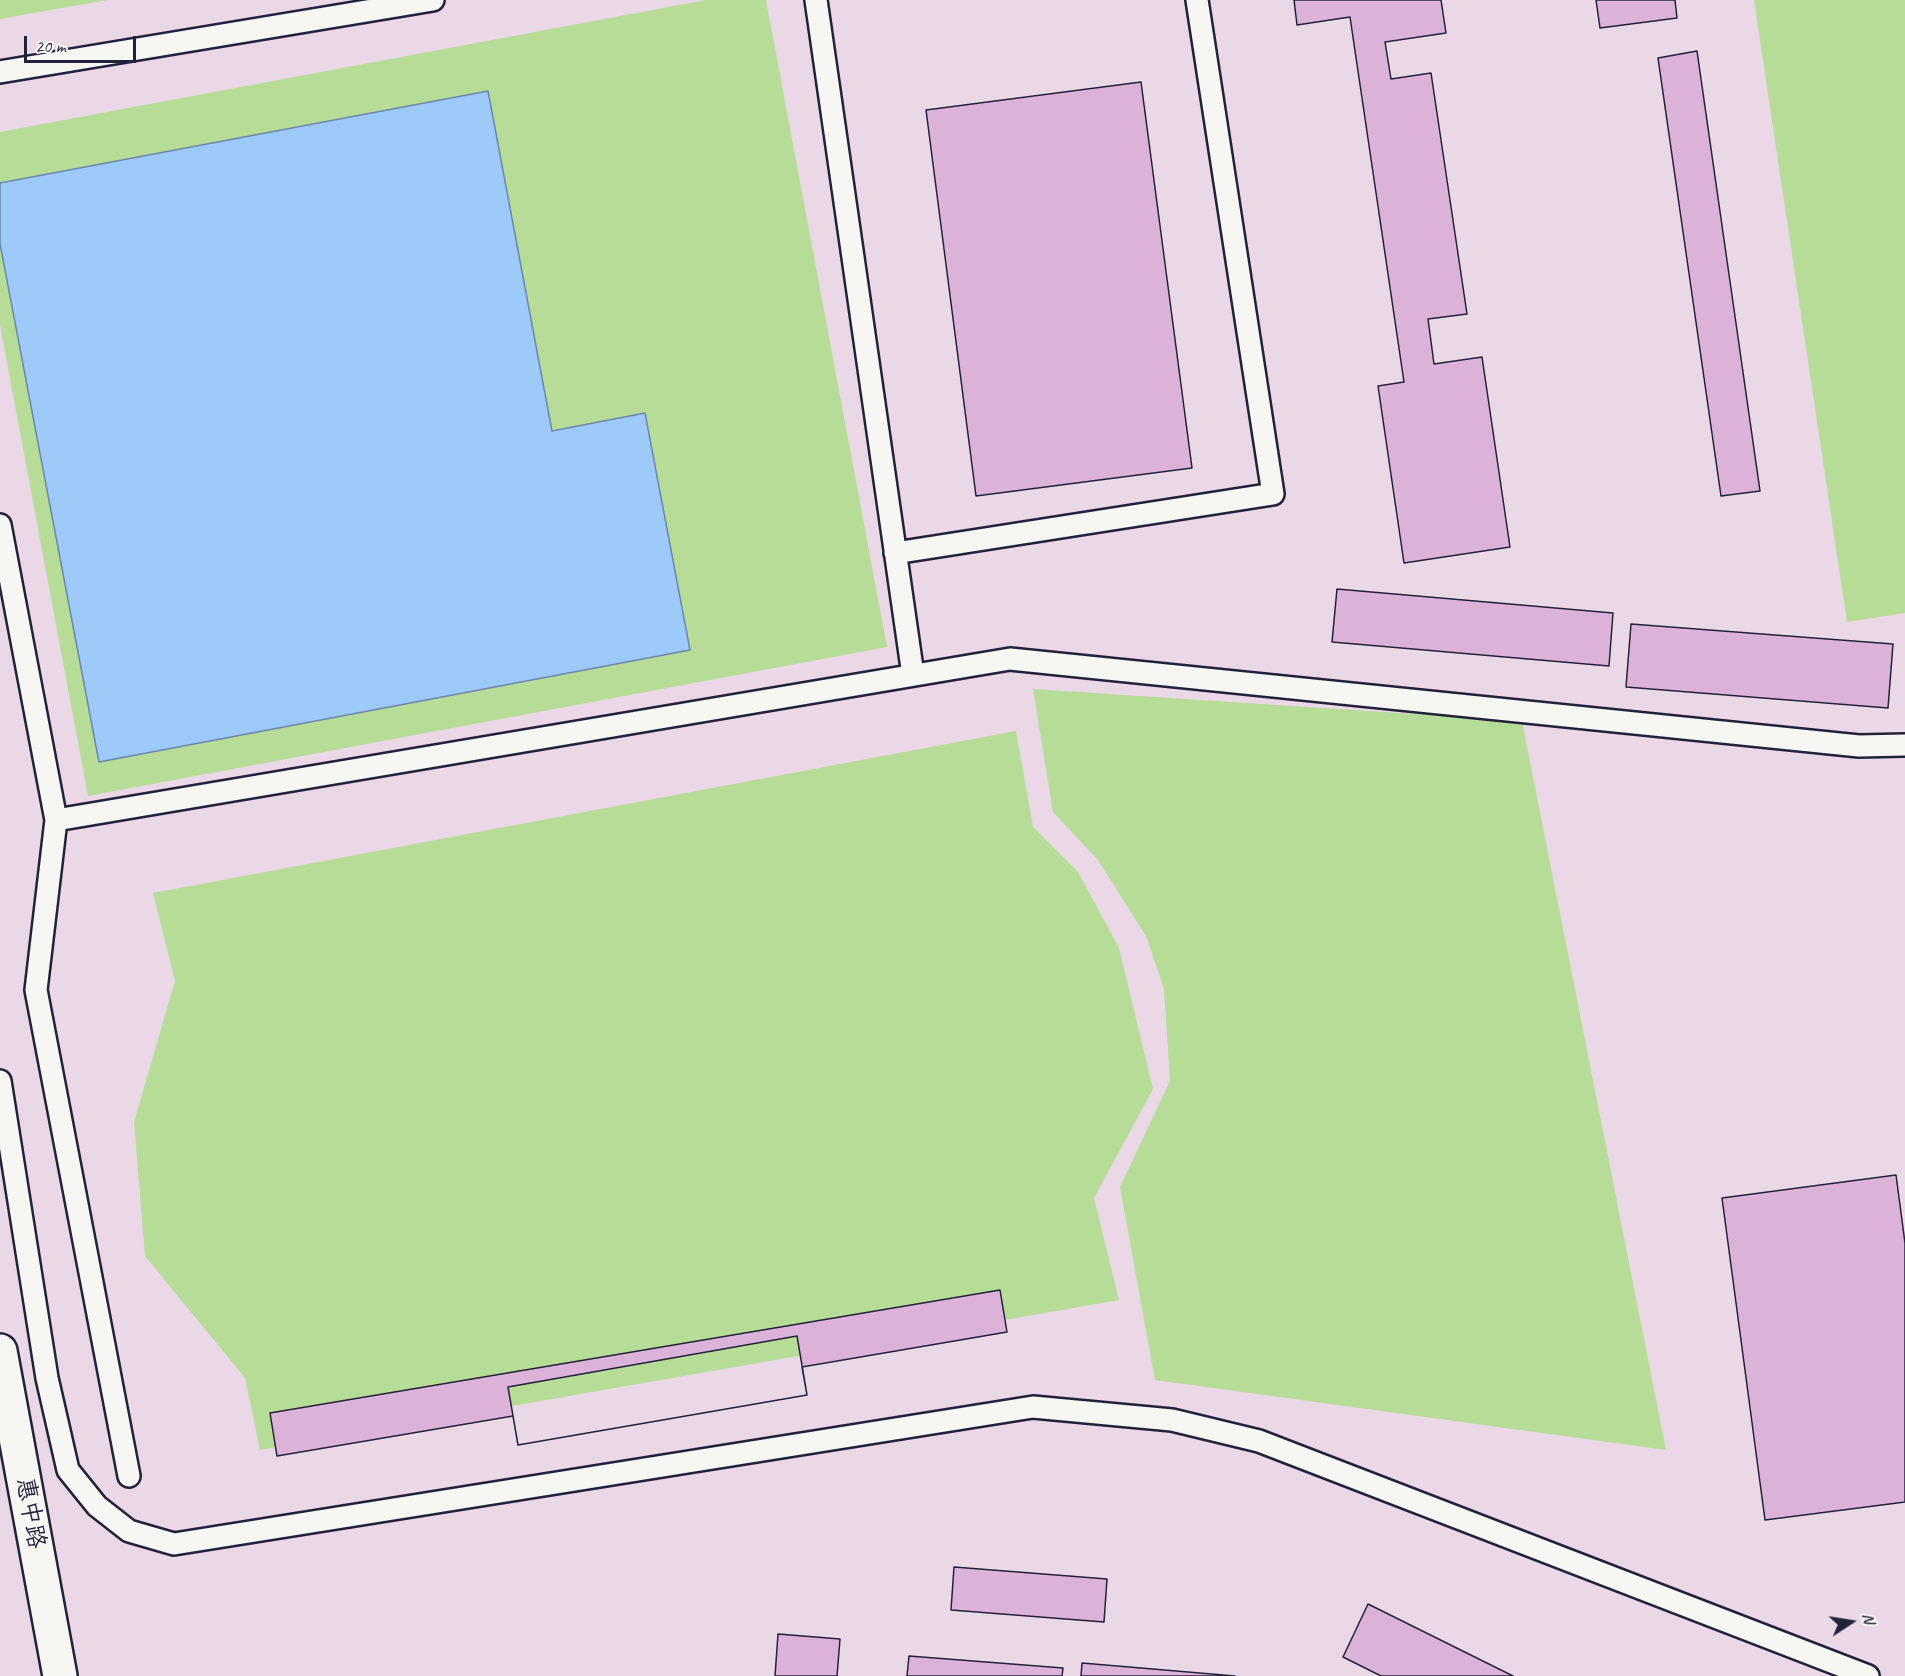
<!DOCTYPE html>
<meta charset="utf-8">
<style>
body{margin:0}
#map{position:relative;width:1905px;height:1676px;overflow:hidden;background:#f1e8ed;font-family:Caveat,sans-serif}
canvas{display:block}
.north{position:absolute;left:1821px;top:1592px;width:60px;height:60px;-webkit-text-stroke:4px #f6f6f2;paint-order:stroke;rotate:78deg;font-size:16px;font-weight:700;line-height:24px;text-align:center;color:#22223b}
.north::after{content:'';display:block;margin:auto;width:21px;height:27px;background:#22223b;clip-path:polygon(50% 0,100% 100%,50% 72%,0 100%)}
.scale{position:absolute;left:24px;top:36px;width:112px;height:27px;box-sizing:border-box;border:3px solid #22223b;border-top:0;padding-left:8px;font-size:18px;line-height:21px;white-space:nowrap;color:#22223b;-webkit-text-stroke:4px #f6f6f2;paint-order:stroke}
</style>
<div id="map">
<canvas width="1905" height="1676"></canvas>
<div class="north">N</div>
<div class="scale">20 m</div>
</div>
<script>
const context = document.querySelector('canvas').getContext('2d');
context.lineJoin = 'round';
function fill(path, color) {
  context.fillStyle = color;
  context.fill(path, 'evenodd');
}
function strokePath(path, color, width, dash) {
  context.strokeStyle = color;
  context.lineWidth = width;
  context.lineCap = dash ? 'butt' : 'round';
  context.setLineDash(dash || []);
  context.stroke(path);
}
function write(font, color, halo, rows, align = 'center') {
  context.font = font + ' Caveat,"LXGW WenKai TC",sans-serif';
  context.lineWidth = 4.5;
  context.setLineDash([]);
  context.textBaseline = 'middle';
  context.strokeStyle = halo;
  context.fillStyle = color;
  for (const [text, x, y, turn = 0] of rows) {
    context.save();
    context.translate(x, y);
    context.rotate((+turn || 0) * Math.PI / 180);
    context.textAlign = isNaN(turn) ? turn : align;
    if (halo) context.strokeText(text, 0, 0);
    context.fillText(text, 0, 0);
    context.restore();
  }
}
const built = new Path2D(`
 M0 0H1905V1676H0Z`);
const green = new Path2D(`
 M0 0H107L0 19Z
 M706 0H766L887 647 88 796 0 325V132Z
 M1754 0H1905V613L1847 622Z
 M1033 689 1522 721 1666 1450 1155 1380 1120 1187 1170 1081 1164 989 1146 936 1098 860 1053 812Z
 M1016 731 1033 827 1078 872 1119 948 1153 1089 1094 1198 1119 1300 260 1450 245 1378 145 1256 134 1122 175 981 153 893Z`);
const water = new Path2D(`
 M488 91 552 431 645 413 690 650 99 762 0 244V183Z`);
const building = new Path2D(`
 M1294 0H1441L1446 33 1385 42 1391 79 1431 73 1467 314 1428 319 1434 364 1482 357 1510 547 1404 563 1378 386 1404 382 1350 17 1297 25Z
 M1596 0H1675L1677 18 1600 28Z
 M1697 51 1760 491 1721 496 1658 58Z
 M1141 82 1192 468 976 496 926 110Z
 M1337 589 1613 613 1609 666 1332 642Z
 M1631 624 1893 644 1888 708 1626 687Z
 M1896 1175 1905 1243V1502L1765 1520 1722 1198Z
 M1000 1290 1007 1332 802 1367 807 1395 518 1445 513 1416 277 1456 270 1413Z
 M797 1336 807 1395 518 1445 508 1387Z
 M954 1567 1107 1579 1104 1622 951 1610Z
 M1368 1604 1513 1676H1381L1343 1657Z
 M778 1634 840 1639 837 1676H775Z
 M909 1656 1063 1668 1062 1676H907Z
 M1082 1663 1235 1676H1081Z`);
const lane = new Path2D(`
 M816 0 913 675
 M0 72 433 0
 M0 525 56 820 36 990 129 1476
 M895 553 1273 494 1197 0
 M56 820 1010 659 1859 746 1905 745
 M0 1081 47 1378 68 1470 97 1506 129 1531 174 1544 1033 1407 1172 1420 1259 1441 1868 1676`);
const secondary = new Path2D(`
 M0 1351 60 1676`);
const streetNames = [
 ["惠中路",30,1513,80]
];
fill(built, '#ebd8e7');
fill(green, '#b6dc97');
fill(water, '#9dcaf8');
strokePath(water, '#6c87ac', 1.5);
fill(building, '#dcb2d8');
strokePath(building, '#22223b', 1.5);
strokePath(lane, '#22223b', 26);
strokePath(secondary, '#22223b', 38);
strokePath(lane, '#f6f6f2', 21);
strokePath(secondary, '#f6f6f2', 33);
write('24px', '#22223b', '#f6f6f2', streetNames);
</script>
